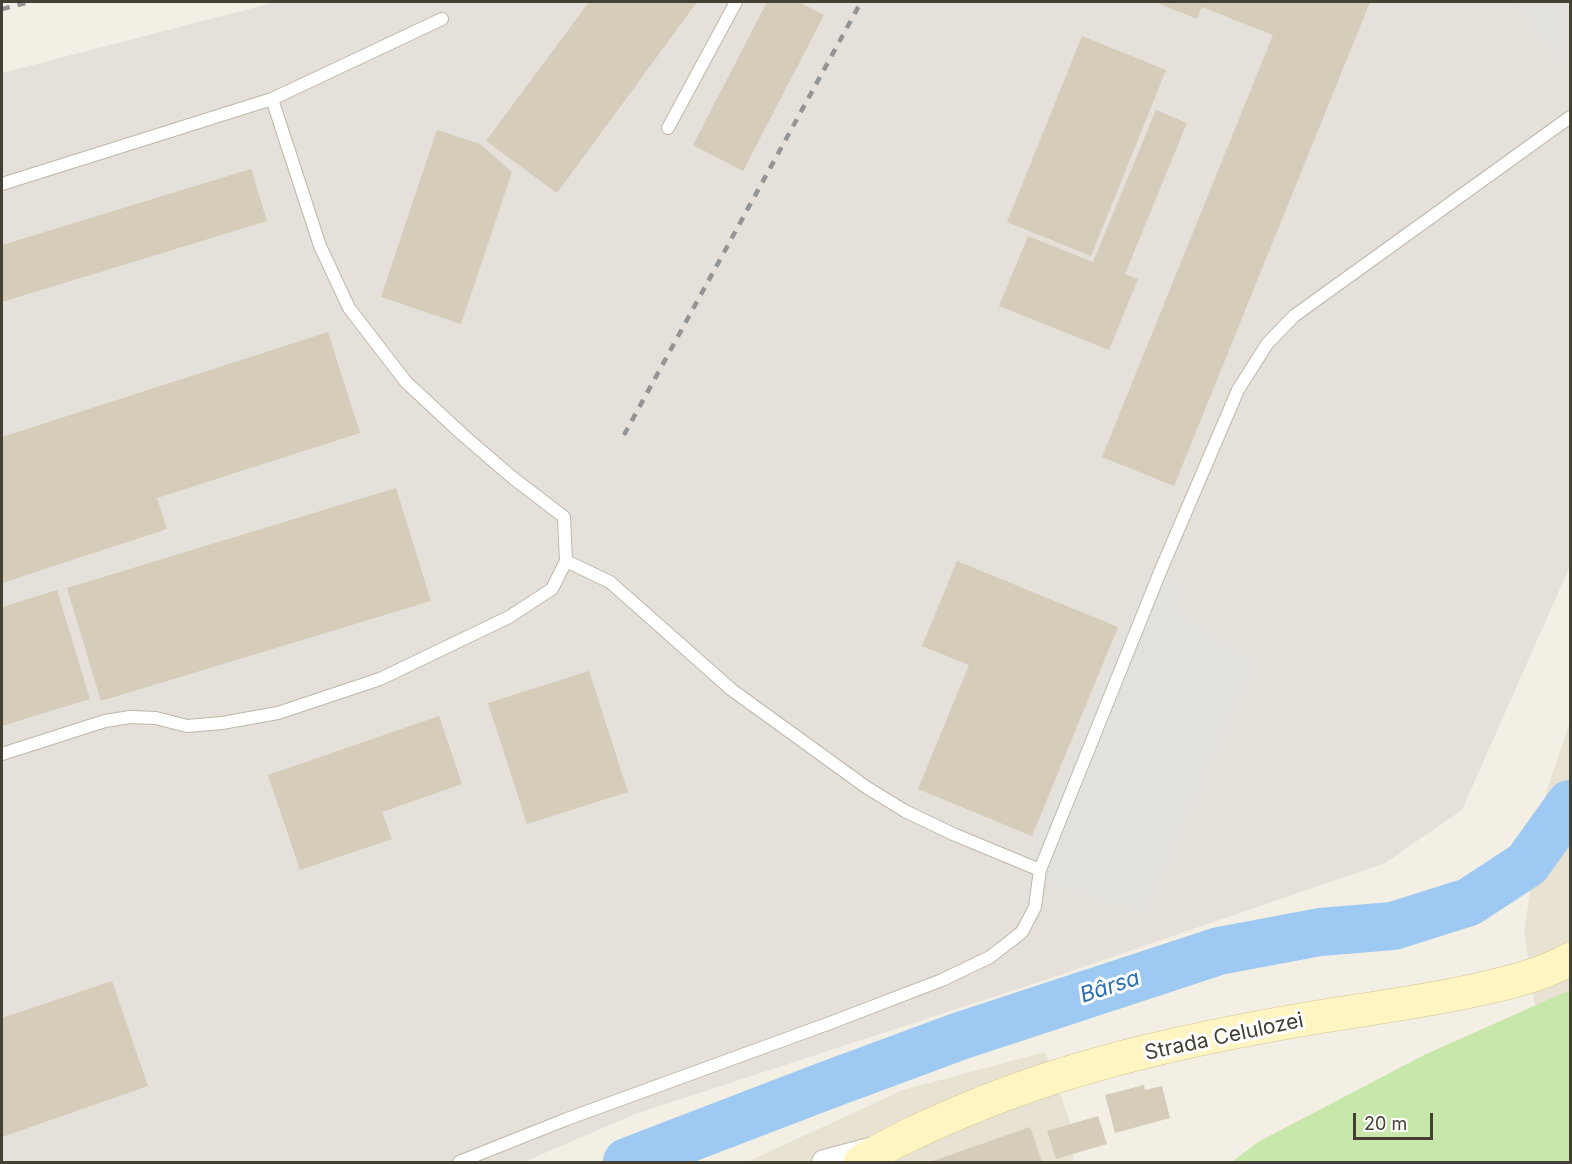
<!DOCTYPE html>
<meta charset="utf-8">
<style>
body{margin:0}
#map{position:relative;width:1572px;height:1164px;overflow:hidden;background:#f3efe4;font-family:Inter,sans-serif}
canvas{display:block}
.frame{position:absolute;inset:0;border:3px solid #454034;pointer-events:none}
.scale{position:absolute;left:1353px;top:1113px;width:80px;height:27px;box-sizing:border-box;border:3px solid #454034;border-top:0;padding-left:8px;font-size:18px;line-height:21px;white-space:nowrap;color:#454034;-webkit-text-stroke:4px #fff;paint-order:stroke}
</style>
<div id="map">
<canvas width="1572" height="1164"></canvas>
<div class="frame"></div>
<div class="scale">20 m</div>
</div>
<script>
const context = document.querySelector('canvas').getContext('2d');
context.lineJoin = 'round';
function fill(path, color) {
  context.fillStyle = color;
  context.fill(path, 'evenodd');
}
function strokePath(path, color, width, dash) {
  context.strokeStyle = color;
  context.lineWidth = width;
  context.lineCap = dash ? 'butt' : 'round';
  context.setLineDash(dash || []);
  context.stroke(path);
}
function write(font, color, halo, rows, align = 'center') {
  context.font = font + ' Inter,sans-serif';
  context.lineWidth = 6;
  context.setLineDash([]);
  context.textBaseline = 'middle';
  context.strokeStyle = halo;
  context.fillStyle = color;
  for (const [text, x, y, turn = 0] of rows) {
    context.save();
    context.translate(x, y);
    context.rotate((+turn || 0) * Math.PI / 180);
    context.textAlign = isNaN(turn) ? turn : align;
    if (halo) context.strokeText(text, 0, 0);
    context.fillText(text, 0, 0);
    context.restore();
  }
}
const residential = new Path2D(`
 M1570 722V990L1535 1006 1524 931 1546 793Z
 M1045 1052 1073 1130V1162H747L903 1090Z`);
const industrial = new Path2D(`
 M276 2H1570V566L1462 810 1385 863 1042 981 635 1114 524 1162H2V73Z`);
const green = new Path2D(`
 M1570 990V1162H1232L1258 1142 1424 1055Z`);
const parking = new Path2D(`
 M1514 2H1570V70L1557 61Z
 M1150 567 1184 584 1180 601V613L1256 664 1147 915 1019 873Z`);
const river = new Path2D(`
 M627 1162 825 1086 960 1036 1219 951 1320 932 1393 926 1469 902 1527 864 1570 804`);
const building = new Path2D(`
 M589 2H697L557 193 486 141Z
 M767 2H799L824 15 743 171 693 145Z
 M1155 2H1370L1174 486 1102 457 1273 35 1202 7 1197 19Z
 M1082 36 1166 70 1091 256 1007 222Z
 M1156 110 1187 123 1125 274 1138 279 1109 350 999 306 1028 236 1093 262Z
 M437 130 480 144 512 172 461 324 381 297Z
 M251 169 267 221 2 302V245Z
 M328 332 360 433 157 498 167 529 2 583V437Z
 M396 488 431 601 101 701 67 588Z
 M957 561 1118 627 1032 836 918 789 969 665 922 646Z
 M57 590 90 699 2 726V607Z
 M589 671 628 792 527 824 488 703Z
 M439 716 462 784 382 812 392 839 300 870 268 775Z
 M112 981 148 1086 2 1137V1018Z
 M1144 1085 1145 1090 1162 1086 1170 1118 1115 1133 1105 1095Z
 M1098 1116 1107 1144 1056 1159 1047 1131Z
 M1030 1127 1042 1162H930Z`);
const lane = new Path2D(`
 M668 128 736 2
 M2 184 272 99 442 19
 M566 561 610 582 732 690 866 787 905 811 953 834 1040 870
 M2 754 105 721 130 717 156 718 187 726 222 723 278 713 380 679 509 617 552 589 566 561 564 517 513 478 463 435 406 382 349 308 320 246 272 99
 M459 1162 567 1119 830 1023 942 980 990 957 1022 932 1035 907 1040 870 1160 572 1238 390 1267 344 1294 316 1570 117`);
const street = new Path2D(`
 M824 1162 877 1148`);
const secondary = new Path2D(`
 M860 1162C895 1140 932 1124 970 1108 1083 1061 1204 1036 1324 1016 1375 1008 1426 1001 1476 990 1508 983 1542 975 1570 959`);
const rail = new Path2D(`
 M2 9 30 2
 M624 435 861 2`);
const streetNames = [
 ["Strada Celulozei",1224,1037,-12]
];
const waterNames = [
 ["Bârsa",1110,987,-18]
];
fill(residential, '#e7e2d2');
fill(industrial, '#e5e0d9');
fill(green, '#c8e8ab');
fill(parking, '#e3e1dd');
strokePath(river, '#9ec9f2', 48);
fill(building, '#d5ccb9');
strokePath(lane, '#beb8a7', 14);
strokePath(street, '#beb8a7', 26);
strokePath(secondary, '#d4c793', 34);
strokePath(lane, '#fff', 12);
strokePath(street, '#fff', 24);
strokePath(secondary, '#fff5c2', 33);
strokePath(rail, '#949494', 4.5, [8, 8]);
write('21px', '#454034', '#fff', streetNames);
write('italic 22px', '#2b6fb3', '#fff', waterNames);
</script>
